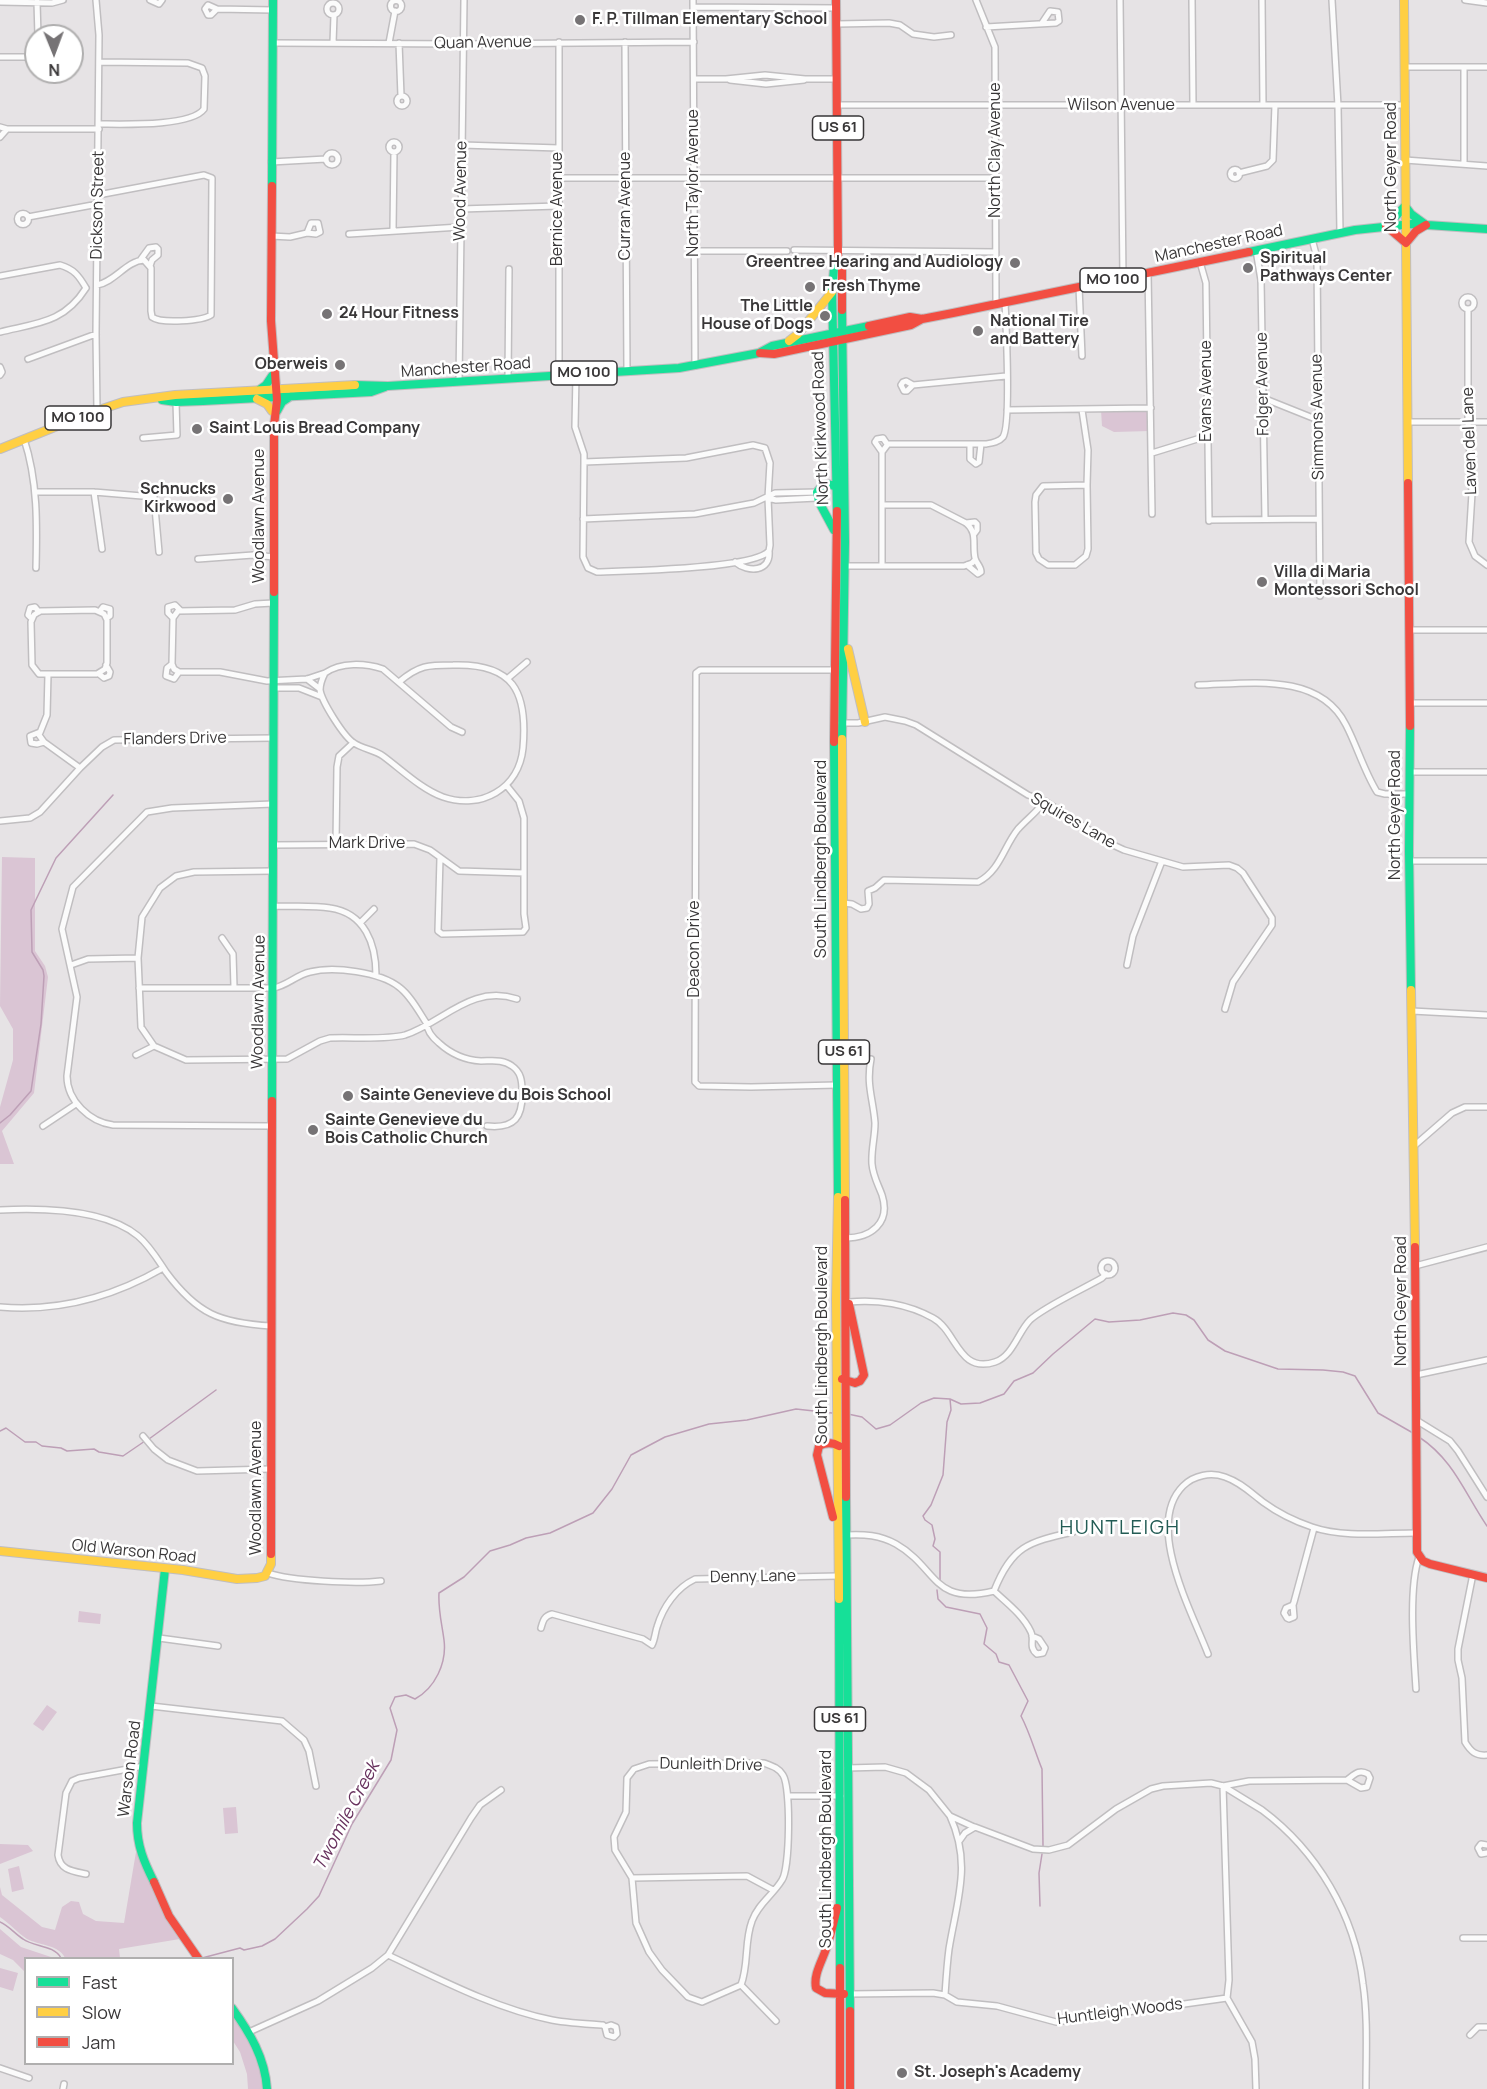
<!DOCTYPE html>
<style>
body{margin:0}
#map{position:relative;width:1487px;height:2089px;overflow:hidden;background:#e6e3e5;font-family:Manrope,sans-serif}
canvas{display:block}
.legend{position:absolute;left:24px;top:1957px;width:210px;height:108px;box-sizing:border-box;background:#fff;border:2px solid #b0afaf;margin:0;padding:8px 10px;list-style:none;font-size:18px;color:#393738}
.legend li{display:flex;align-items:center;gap:12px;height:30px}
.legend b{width:30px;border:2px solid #b0afaf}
.north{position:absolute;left:24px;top:24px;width:60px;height:60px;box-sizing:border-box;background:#fff;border:2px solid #b0afaf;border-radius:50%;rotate:179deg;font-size:16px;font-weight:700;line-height:24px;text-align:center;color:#393738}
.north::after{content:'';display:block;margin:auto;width:21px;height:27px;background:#767375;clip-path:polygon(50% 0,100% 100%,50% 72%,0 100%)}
</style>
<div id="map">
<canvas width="1487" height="2089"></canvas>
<ul class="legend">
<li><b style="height:8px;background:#16e098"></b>Fast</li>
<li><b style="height:8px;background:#ffcf43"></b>Slow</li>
<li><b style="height:8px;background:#f24e42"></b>Jam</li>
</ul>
<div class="north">N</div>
</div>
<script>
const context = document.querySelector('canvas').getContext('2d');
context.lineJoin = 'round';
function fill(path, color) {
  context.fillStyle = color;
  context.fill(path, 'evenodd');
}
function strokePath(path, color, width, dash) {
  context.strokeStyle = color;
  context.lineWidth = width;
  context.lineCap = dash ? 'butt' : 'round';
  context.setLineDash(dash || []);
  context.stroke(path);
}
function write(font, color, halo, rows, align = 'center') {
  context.font = font + ' Manrope,sans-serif';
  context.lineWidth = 5;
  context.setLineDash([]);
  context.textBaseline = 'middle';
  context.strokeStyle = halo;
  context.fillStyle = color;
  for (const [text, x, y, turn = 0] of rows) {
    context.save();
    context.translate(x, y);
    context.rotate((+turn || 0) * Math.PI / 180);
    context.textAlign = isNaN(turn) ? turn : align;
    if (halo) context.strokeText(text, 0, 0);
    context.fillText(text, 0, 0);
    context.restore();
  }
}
const green = new Path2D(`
 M1150 409V431L1114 432 1102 426 1101 410Z
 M2 857 35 858V951L45 966 48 977 34 1093 2 1131 14 1164H0V1107L13 1060V1029L0 1006Z
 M79 1611 101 1614 100 1624 78 1622Z
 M47 1705 57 1712 43 1731 33 1724Z
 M236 1807 238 1833 225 1834 223 1808Z
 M0 1844 28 1845 33 1851 0 1864Z
 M136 1852 168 1921 180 1939 119 1949 120 1958H65C60 1945 38 1945 27 1939 18 1933 9 1923 0 1917V1887L2 1895 42 1927 55 1930 62 1907 71 1901 79 1902 83 1914 96 1921 124 1923Z
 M19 1866 24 1889 12 1892 8 1869Z
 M0 1929 21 1947 54 1958H26L25 1972 13 1960 0 1954Z
 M0 1968 18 1973 13 1991 0 1987Z
 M232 2014C246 2037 261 2062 263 2089H248L247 2074 240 2052 233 2041Z`);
const stream = new Path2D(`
 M0 1123 10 1115 31 1091 41 1024 44 976 43 970 32 952 31 910 56 858 113 795
 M848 1414 862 1417 876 1429 890 1425 921 1403 934 1398 950 1399 961 1404 980 1403 1004 1394 1014 1381 1033 1373 1053 1354 1095 1319 1109 1322 1140 1320 1173 1313 1186 1315 1194 1320 1208 1340 1225 1351 1278 1369 1323 1370 1343 1372 1355 1376 1378 1413 1413 1433
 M0 1431 6 1428 25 1442H36L42 1446 61 1448 67 1451 94 1449 99 1452 123 1456 145 1441
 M1419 1437C1454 1460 1465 1494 1487 1526
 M149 1439 216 1390
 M940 1580V1552L933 1546 935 1539 932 1525 925 1520 923 1516 931 1505 943 1475 947 1422 951 1410 950 1399
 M937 1590 938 1599 946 1607 980 1614 987 1628 984 1644 996 1654 999 1662 1009 1665 1028 1701 1021 1716C1030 1733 1035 1752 1042 1769L1043 1846
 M1040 1906 1039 1873 1042 1854
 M0 1922C9 1926 15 1934 23 1939 34 1947 54 1945 61 1958
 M202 1958 240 1948 244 1950 262 1946 275 1939 307 1909 319 1896 352 1824 391 1760 397 1730 390 1708 395 1697 406 1695 415 1699C435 1688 447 1663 444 1640 442 1624 438 1610 439 1593L464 1577 490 1551 510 1545 526 1538 550 1533 593 1513 612 1489 631 1455 665 1437 709 1424 747 1420 796 1409 832 1413`);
const street = new Path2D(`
 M96 0 99 35 96 334 97 411
 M150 0 159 4 162 0
 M693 0 695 366
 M976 0 995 47 996 304
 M1120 0 1123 278
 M1192 0 1193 105
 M1262 0 1263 105
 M1332 0 1338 106 1340 233
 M1465 0 1487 3
 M390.5 6a5.5 5.5 0 1 1 11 0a5.5 5.5 0 1 1-11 0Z
 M0 2 52 3 63 0
 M37 2 38 36
 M327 9a6 6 0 1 1 12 0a6 6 0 1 1-12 0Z
 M693 7 836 8
 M217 9 208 5 205 9 208 15H211L217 9 273 10
 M837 24 889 23 900 25 913 34 934 37 951 35
 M986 27 1056 23 1059 21 1058 12 1050 11 1042 23
 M559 42V375
 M625 42 627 371
 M273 43 464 44 694 42
 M333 43 334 15
 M389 43 395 11
 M399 43 401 96
 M0 57H29L36 50
 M99 62 188 63 202 68 205 76 204 109C191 127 120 124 99 124
 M1405 67H1487
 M694 79H726L765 75 805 79H837
 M730 80 766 84 804 80
 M397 101a5 5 0 1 1 10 0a5 5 0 1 1-10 0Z
 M837 105H1405
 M0 127 7 129 0 137
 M7 129H99
 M389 147a5 5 0 1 1 10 0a5 5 0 1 1-10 0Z
 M462 145 559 148
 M326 159a6 6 0 1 1 12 0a6 6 0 1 1-12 0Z
 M1405 160 1487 166
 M271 162 326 159
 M1464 164V67
 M1230.5 174a4.5 4.5 0 1 1 9 0a4.5 4.5 0 1 1-9 0Z
 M1239 173 1267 166 1273 160 1275 105
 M558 178H995
 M461 209 558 206
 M17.5 219a5.5 5.5 0 1 1 11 0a5.5 5.5 0 1 1-11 0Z
 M28 217 98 204
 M393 230 394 152
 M349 234 460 227
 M271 236 290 237 307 233 316 234 320 232 318 223H311L307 233
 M1312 239 1317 258 1320 596
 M794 250 996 252
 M1256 250 1261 280 1265 519
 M695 251H787
 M141 259 149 248 156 247 158 249V255L152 260 150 266
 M1200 262 1206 283 1209 521
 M1148 272 1152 514
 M0 276 60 265C74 269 79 276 86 288
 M97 285C115 282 126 261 144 260L151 268V311L152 317C161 324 202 321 211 315L212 178 204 175 98 195
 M1079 287 1082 356
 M1462 303a6 6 0 1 1 12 0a6 6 0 1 1-12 0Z
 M1468 309V422L1472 493 1469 542 1475 556 1487 565
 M0 332C37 323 64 323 86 288
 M28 359 96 334
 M0 367 2 372 0 375
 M576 374 575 427 584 454V462L583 557 588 568 597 572C627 571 753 569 769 551L770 545 768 498 770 463 765 448 753 445 686 458 584 462
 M508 379 509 269
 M459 382 464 0
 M913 385 906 381 903 382 901 385 904 391H907L913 385 1006 376
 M1263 398 1318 420
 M1007 410 1151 408
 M1082 410 1088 450 1087 485
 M1407 422H1487
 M143 438 177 435 176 402
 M24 439C38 481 37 525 36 568
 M970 444V459L976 464 979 462 981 444
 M882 452 888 444H986C992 443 999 442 1003 437 1011 425 1006 323 1005 302
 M882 452V565
 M882 452 875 442 877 439 883 438 887 444
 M1152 453 1207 436
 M1087 485 1088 549 1086 556 1075 565H1048L1039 559 1036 553 1035 502 1036 495 1043 486Z
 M35 492H94L154 497 159 552
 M94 492 102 549
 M768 498 776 500 817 498
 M882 505H931L966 523C978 533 972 544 975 558 976 563 981 566 981 572L978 574 967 565
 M583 519 695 514 754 503 775 493 817 492
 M1209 520 1319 519
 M966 523 975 522 977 524V530L974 534
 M198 559 253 555 274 557
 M735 562C748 573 771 572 769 551
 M845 566H964L972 563 975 560
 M95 610 104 614 107 620V663L105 669 97 674H39L32 665 31 622 34 615 40 611Z
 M100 611 103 607 110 609V616L106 618
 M173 618 172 664 174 669 179 672H220L267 681 307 679 325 673
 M173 618 178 611 235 610 255 604 273 603
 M173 618 168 613V607L175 605 180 610
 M32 619 28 615 30 608 35 607 39 612
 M1410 630H1487
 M172 664 167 668 166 676 174 679 179 672
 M835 670H700L696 673 695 1082 699 1086 751 1087 837 1085
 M48 674 47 715 39 735 44 742 80 768
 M99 674 104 678 109 676 110 672 106 665
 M307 679 320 689
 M507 679 527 662
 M399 682C419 665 428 665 453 665 513 663 528 691 523 748 519 789 481 810 443 797 421 789 402 770 383 756 375 750 363 749 354 743 344 737 322 702 320 690 320 684 322 679 325 673 341 662 365 663 383 669L451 727 462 732
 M1198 685C1247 684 1319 671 1346 725 1357 746 1364 771 1377 792L1385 794H1410
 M273 688H299L322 697
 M1411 703H1487
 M841 723H858L885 717 905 721 916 725 1028 795 1045 801 1111 844 1124 850 1183 867 1229 865 1237 868 1243 873 1272 918V925L1233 982 1225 1009
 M40 732 30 736 31 743 37 744 44 742
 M1410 772H1487
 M0 821 30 818 40 812 80 768 102 747 114 740 273 738
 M336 844 337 767 339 756 353 743
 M273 845 414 844 430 850 459 871 524 873
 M440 858 438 931 442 934 523 932 526 928 524 914V818L519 801 507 786
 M1409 861H1487
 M843 903 852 904 861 909 867 908 869 904 868 891 875 888 884 880 978 882C1000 871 1004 846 1018 829 1027 819 1037 812 1045 801
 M273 906C292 907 312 905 330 908 365 913 376 944 376 975
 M360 923 374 909
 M222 938 233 954 234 987
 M71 965 88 959 138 958
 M1127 965 1133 936 1162 861
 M139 988H273C287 986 296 975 310 972 334 966 380 972 399 987 411 996 419 1012 427 1024 427 1031 433 1038 439 1043 451 1054 464 1060 481 1061 492 1061 503 1059 512 1066 521 1072 522 1081 522 1091 523 1117 515 1129 487 1126
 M1412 1011 1487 1015
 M154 1046 186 1060 287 1059 320 1041 330 1038C352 1037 386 1040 405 1035 444 1022 471 984 517 999
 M154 1046 141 1027 138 958 142 917 160 888 176 876 194 872 273 871
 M136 1055 154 1046
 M43 1126 76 1104
 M271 1126 113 1125C90 1122 67 1101 67 1076L77 997 62 929 73 887 147 812 172 808 273 804
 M1414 1146 1452 1113 1465 1107H1487
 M0 1210C40 1208 105 1209 138 1236 150 1246 158 1260 166 1272 197 1314 220 1323 271 1326
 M845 1238C871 1238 891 1223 882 1195 878 1184 873 1176 872 1164 871 1150 875 1137 875 1123 873 1098 866 1085 871 1059
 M1101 1268a7 7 0 1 1 14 0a7 7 0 1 1-14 0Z
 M1415 1266 1487 1247
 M849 1302C877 1299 908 1304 933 1318 957 1331 958 1374 995 1362 1013 1356 1018 1332 1030 1320 1044 1307 1083 1289 1102 1278L1106 1274
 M0 1307C59 1312 113 1297 163 1268
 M1416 1375 1487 1360
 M1416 1420 1450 1441 1458 1451 1487 1497
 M143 1436 154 1449 168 1460 197 1471 270 1469
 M846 1535C864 1534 880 1535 896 1544 938 1568 932 1606 994 1591 1007 1603 1023 1615 1031 1632 1035 1640 1028 1647 1037 1654L1043 1653 1045 1648 1039 1639 1032 1636
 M268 1573C291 1581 356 1584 381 1581
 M1473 1574 1458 1649V1660L1462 1678 1465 1742C1471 1752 1476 1756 1487 1755
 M994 1591C1012 1546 1028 1542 1073 1532
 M1293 1605 1294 1617 1289 1619 1287 1618 1284 1613 1286 1608 1293 1605 1294 1602 1314 1528
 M541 1628C543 1621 544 1616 552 1614L643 1639 652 1645C655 1639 655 1633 657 1627 663 1607 676 1588 695 1579L838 1576
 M159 1638 218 1646
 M1208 1654C1192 1612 1144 1525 1183 1486 1194 1475 1211 1472 1225 1477 1240 1482 1251 1493 1263 1502 1278 1513 1294 1521 1312 1527 1344 1538 1383 1533 1416 1533
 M1416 1689C1414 1655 1408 1589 1419 1557
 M151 1706 282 1721 304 1740 309 1751 316 1786
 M764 1763C772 1766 779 1768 783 1775 791 1788 790 1868 782 1880 773 1895 758 1904 752 1921 744 1942 749 1964 741 1985L702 2002 688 1997 662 1970 649 1952 636 1923 632 1878 615 1850 614 1837 626 1812 627 1778 634 1769 649 1764Z
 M847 1768 885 1767 906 1773 929 1790 950 1816 974 1827
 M1223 1786C1236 1794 1249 1802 1262 1810 1317 1851 1355 1915 1363 1984 1368 2018 1366 2054 1366 2089
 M1223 1786 1229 1980 1227 1998
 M788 1796H841
 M960 1840 965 1833 975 1827 1033 1849 1049 1850 1068 1845 1116 1809 1151 1789 1163 1786 1211 1783 1223 1786 1249 1781 1347 1780C1355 1774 1359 1769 1368 1774L1370 1778 1367 1787 1361 1788 1347 1780
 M1487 1845 1481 1844 1478 1848 1481 1854 1487 1853
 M86 1874C72 1871 60 1870 58 1855L66 1793 72 1781 79 1778 144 1766
 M632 1878 747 1876 773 1890
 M1463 1938H1487
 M388 1955 471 1818 480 1805 501 1790
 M741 1985 776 2021
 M849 1994 933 1993 945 1995 957 2002 997 2006 1056 2022 1227 1998 1252 2042 1255 2059 1256 2089
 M945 1995C946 1980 947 1964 949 1949 957 1900 972 1864 950 1816
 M249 2032 318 2001 372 1968 388 1955C439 1979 496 2009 552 2020 568 2023 586 2024 603 2025L605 2027 607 2035 614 2037 617 2034 616 2027 611 2025 605 2027
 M1470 2035 1478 2027H1487
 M0 2068 29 2078
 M63 2089 64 2084`);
const fast = new Path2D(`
 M272 186 273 0
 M1387 226 1405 206 1411 214 1426 225
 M1249 252 1355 230 1412 224 1487 229
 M842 310 845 542 842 739
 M355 385 388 386 679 368 759 353 772 346 869 326
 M259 390 266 385 272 376
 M162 400 176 402 203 401 371 392 385 387
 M277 411 282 402 291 396
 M837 511 832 291 834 268 838 257
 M834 530 819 502 817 492 822 486 828 484 840 488
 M1410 726 1409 851 1411 990
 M834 742 838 1197
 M272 1101 274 592
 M846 1497 850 2011
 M839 1599 840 1968
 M154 1882C144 1862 137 1846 137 1823L165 1569
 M232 2008C250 2033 265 2058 267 2089`);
const slow = new Path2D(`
 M1404 0 1408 483
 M789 341 798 334 832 292
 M257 399 267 404 272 411
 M0 449 87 414 123 402 175 395 355 385
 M848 649 865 722
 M842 739 845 1200
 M1411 990 1415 1247
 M838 1197 836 1299 839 1599
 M0 1551 183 1570 237 1579 257 1578 265 1576 271 1564V1554`);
const jam = new Path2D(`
 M836 0 838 256 842 268V310
 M272 186 271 321 277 400 274 426V592
 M1386 226 1406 243 1416 231 1426 225
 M869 326 910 317 922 319 953 313 1249 252
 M760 353 774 354 911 325 922 319
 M1408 483 1410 726
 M834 742 837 511
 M845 1200 846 1497
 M1415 1247 1417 1552 1423 1561 1430 1564 1487 1578
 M842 1379 855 1383 860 1381 864 1375 849 1304
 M833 1517 817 1455 819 1446C826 1442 832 1442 839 1446
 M271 1554 272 1101
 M154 1882 169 1916 198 1958
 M837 1908C834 1921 831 1934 827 1946 823 1960 813 1974 816 1988L825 1993 844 1994
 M840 1968V2089
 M850 2011V2089`);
const markers = [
 [580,20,6,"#767375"],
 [1015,263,6,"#767375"],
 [1248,268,6,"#767375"],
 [810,287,6,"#767375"],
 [327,314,6,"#767375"],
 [825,316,6,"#767375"],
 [978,331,6,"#767375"],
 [340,365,6,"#767375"],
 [197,429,6,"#767375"],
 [228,499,6,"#767375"],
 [1262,582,6,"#767375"],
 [348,1096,6,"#767375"],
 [313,1130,6,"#767375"],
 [902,2073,6,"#767375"]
];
const shields = [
 [838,128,51],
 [1113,280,66],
 [584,373,66],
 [78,418,66],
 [844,1052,51],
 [840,1719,51]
];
const shieldNames = [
 ["US 61",838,128],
 ["MO 100",1113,280],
 ["MO 100",584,373],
 ["MO 100",78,418],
 ["US 61",844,1052],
 ["US 61",840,1719]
];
const poiNames = [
 ["F. P. Tillman Elementary School",592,20],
 ["Spiritual",1260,259],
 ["Pathways Center",1260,277],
 ["Greentree Hearing and Audiology",1003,263,"right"],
 ["Fresh Thyme",822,287],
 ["The Little",813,307,"right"],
 ["House of Dogs",813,325,"right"],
 ["24 Hour Fitness",339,314],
 ["National Tire",990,322],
 ["and Battery",990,340],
 ["Oberweis",328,365,"right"],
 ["Saint Louis Bread Company",209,429],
 ["Schnucks",216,490,"right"],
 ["Kirkwood",216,508,"right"],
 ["Villa di Maria",1274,573],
 ["Montessori School",1274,591],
 ["Sainte Genevieve du Bois School",360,1096],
 ["Sainte Genevieve du",325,1121],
 ["Bois Catholic Church",325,1139],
 ["St. Joseph's Academy",914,2073]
];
const streetNames = [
 ["Quan Avenue",483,43,-1],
 ["Wilson Avenue",1121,106],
 ["North Clay Avenue",996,150,-90],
 ["North Geyer Road",1392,167,-90],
 ["North Taylor Avenue",694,183,-90],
 ["Wood Avenue",461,191,-89],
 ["Dickson Street",98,205,-89],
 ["Curran Avenue",626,206,-90],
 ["Bernice Avenue",558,209,-90],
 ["Manchester Road",1219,244,-12],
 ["Manchester Road",466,368,-4],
 ["Folger Avenue",1263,384,-91],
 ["Evans Avenue",1207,391,-90],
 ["Simmons Avenue",1318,417,-91],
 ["North Kirkwood Road",821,428,-92],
 ["Laven del Lane",1470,441,-92],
 ["Woodlawn Avenue",260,516,-90],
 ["Flanders Drive",175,739,-1],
 ["North Geyer Road",1396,815,-90],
 ["Squires Lane",1073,821,30],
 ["Mark Drive",367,844],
 ["South Lindbergh Boulevard",822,859,-90],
 ["Deacon Drive",695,949,-90],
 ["Woodlawn Avenue",259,1002,-89],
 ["North Geyer Road",1402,1301,-90],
 ["South Lindbergh Boulevard",823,1345,-90],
 ["Woodlawn Avenue",257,1488,-90],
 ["Old Warson Road",134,1552,6],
 ["Denny Lane",753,1577,-1],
 ["Dunleith Drive",711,1765,1],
 ["Warson Road",130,1769,-83],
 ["South Lindbergh Boulevard",827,1849,-90],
 ["Huntleigh Woods",1120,2012,-7]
];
const waterNames = [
 ["Twomile Creek",347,1816,-62]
];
const quarterNames = [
 ["HUNTLEIGH",1120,1528]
];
fill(green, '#dac5d4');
strokePath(stream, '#bd9fb6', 1.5);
strokePath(street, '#c0bec0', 8);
strokePath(fast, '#c0bec0', 10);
strokePath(slow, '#c0bec0', 10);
strokePath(jam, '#c0bec0', 10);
strokePath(street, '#fbfbfb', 5);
strokePath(fast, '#16e098', 8);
strokePath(slow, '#ffcf43', 8);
strokePath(jam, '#f24e42', 8);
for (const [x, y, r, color] of markers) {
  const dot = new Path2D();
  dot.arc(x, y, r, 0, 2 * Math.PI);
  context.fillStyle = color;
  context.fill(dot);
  strokePath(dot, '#fff', 2);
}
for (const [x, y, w] of shields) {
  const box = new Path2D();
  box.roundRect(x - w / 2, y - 12, w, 24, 4.5);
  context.fillStyle = '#fff';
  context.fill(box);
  strokePath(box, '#393738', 1.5);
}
write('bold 15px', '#393738', null, shieldNames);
write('bold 16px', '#393738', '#fff', poiNames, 'left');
write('16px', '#393738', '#fff', streetNames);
write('italic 18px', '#67315d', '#fff', waterNames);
context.letterSpacing = '1.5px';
write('20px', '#235c55', '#fff', quarterNames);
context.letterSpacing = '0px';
</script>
